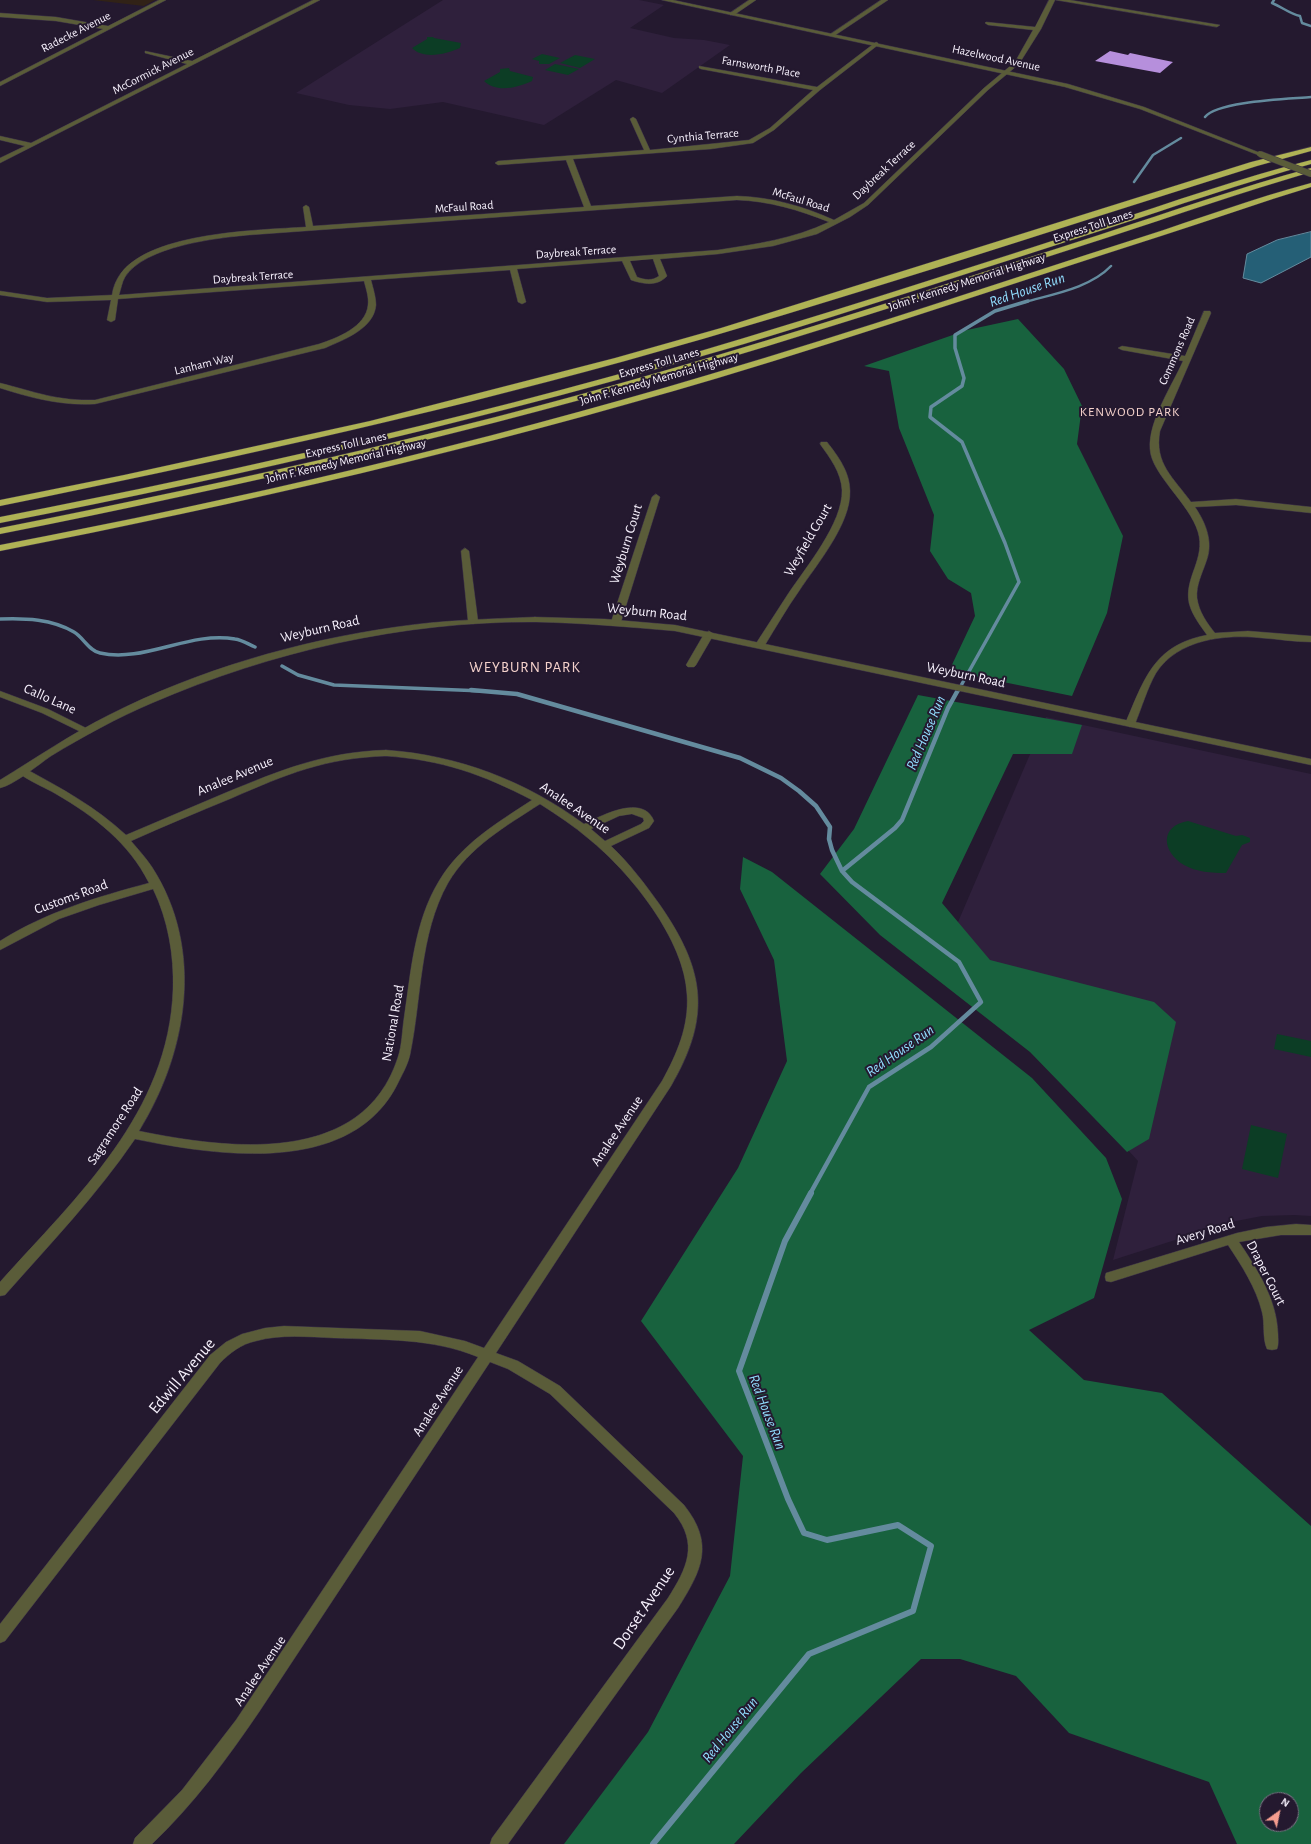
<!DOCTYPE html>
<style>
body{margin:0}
#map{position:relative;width:1311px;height:1844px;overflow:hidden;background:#24192f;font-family:"Alegreya Sans",sans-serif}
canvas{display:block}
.north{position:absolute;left:1259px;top:1792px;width:40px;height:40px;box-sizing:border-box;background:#24192f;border:1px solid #786f81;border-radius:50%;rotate:33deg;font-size:11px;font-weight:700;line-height:16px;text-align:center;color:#f7f1fd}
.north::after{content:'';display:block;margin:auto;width:14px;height:18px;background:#f59d8f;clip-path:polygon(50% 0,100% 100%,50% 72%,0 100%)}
</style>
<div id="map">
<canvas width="1311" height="1844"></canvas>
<div class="north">N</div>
</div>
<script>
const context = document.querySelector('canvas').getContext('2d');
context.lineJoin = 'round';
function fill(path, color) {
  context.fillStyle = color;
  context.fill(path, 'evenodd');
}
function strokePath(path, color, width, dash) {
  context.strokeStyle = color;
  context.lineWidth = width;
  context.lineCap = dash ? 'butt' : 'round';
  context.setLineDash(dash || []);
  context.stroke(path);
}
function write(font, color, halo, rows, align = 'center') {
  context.font = font + ' "Alegreya Sans",sans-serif';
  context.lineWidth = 4;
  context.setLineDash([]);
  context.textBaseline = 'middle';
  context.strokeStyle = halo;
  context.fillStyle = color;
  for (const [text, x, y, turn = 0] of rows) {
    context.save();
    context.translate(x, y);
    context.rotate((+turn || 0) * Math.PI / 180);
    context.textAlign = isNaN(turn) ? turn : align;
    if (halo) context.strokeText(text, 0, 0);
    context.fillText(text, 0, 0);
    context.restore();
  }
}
const commercial = new Path2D(`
 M93 0H155L144 6Z`);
const built = new Path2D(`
 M443 0H639L664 5 630 28 674 38 704 40 730 45 662 93 616 80 544 125 443 102 390 109 349 105 296 93Z
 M1046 717 1311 774V1216L1294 1215 1262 1216 1231 1222 1113 1260 1138 1161 946 950Z`);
const green = new Path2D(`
 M427 37H433L434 38 461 43 460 48C446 54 424 60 412 48L427 39Z
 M542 54 560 58 549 64H539V61L532 59Z
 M575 55 595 59 580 68 560 63Z
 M555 64 579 69 568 75 545 70Z
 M509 68 510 71 533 77 532 81C517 88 496 93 484 81L500 72V69Z
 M1188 821 1236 836 1242 835 1250 838V842L1242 845 1226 873C1212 873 1196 872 1184 865 1162 852 1159 826 1188 821Z
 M1277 1034 1311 1041V1057L1274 1049Z
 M1251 1125 1287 1134 1278 1178 1242 1169Z`);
const forest = new Path2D(`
 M1018 319 1064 369 1082 406 1077 444 1123 536 1107 613 1072 696 949 671 975 616 971 593 948 579 930 551 934 515 899 428 889 371 864 366 967 330Z
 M918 695 1082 725 1072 754H1013L942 903 990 960 1154 1002 1176 1022 1149 1139 1127 1152 1030 1052 880 935 820 874 854 829Z
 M743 857 772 872 1032 1078 1106 1158 1122 1199 1094 1298 1029 1330 1084 1380 1162 1393 1311 1526V1844H1237L1209 1782 1069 1733 1016 1676 960 1659H921L801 1773 734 1844H564L648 1732 730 1576 743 1456 641 1321 738 1168 787 1061 774 960 740 889ZM1267 1800H1291V1824H1267Z`);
const water = new Path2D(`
 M1311 232V257L1261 283 1243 278 1247 254 1277 240Z`);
const streamFar3 = new Path2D(`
 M1274 0 1272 3C1282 7 1290 14 1300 16L1302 23 1311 26
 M1205 117C1217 101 1289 99 1311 97
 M1134 182 1153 155 1181 138
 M1025 302C1053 294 1090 288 1111 266`);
const streamFar2 = new Path2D(`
 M0 619C25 618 52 619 74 632 83 637 89 651 100 653 144 663 189 631 235 639 242 640 248 644 255 647
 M282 666 298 675 334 685 483 691
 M958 691 1019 582 1005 543 962 442 930 417 931 407 962 386 964 378 955 348V335L995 311 1028 301`);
const streamFar1 = new Path2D(`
 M471 690 517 694 740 758 781 778 799 791 816 806 830 827 829 839 832 850 842 871
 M810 1194 869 1087 931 1047 981 1002 959 962 852 882 842 871 895 828 902 820 948 708 958 690`);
const stream = new Path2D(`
 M653 1844 809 1654 913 1611 931 1546 898 1525 827 1540 804 1533 788 1499 739 1371 785 1241 811 1193`);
const building = new Path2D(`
 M1110 51 1128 55 1130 53 1173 62 1160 73 1095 61Z`);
const minor = new Path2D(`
 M159 0H166L0 86V82L103 29 56 21 0 17V13L56 17 108 26Z
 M313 0H320L0 163V158L25 146 0 140V136L31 143 187 64 145 53V51L192 61Z
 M749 0H756L734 15H730V13Z
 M881 0H888L834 36 829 35Z
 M1049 0H1055L1041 29 1019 64 988 90 868 205 850 217 817 234 773 246 718 254 660 259 667 276C657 287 643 284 631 280L622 261 517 269 526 302 522 304 518 302 510 270 371 280C373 288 376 297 376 305 374 329 343 340 325 348L95 404C62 406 31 398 0 388V383C36 392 56 401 95 400L319 344C337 338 366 327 368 305 369 297 366 289 364 281L118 299 115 320 111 322 107 320 111 300 47 302 0 295V291L47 298 112 295C113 287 116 280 121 273 152 232 258 230 306 227L303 207 306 205 309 207 313 226 584 207 566 160 498 165 495 163 498 161 644 150 630 119 633 117 636 119 650 150 749 140 770 128 813 90 701 69 699 68V66L817 87 876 42 878 43V45L820 90 774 130 753 143 711 149 573 159 591 206 737 196C771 197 803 206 834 220L864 203 984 88 1015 62 1033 30 988 25 985 23 986 22 1035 27ZM737 200C769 201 799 210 829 222 793 239 756 244 718 250L119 295C121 289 122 282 125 277 145 246 216 238 249 235ZM653 259 659 276C652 281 645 280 637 277L630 261Z
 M1056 0H1070L1220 25 1217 27Z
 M1204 311H1210L1211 313 1160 431C1154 464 1174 478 1191 502L1236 499 1311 507V513L1236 505 1195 507C1206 523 1214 543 1206 562 1202 574 1196 585 1197 598 1199 612 1207 623 1215 633L1248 631 1311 636V642C1294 642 1278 639 1262 638 1225 634 1178 639 1156 673 1147 689 1142 707 1135 724L1130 727 1125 724C1144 680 1153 645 1207 635 1200 625 1192 615 1189 603 1184 577 1206 559 1198 532 1190 504 1151 474 1150 449 1148 421 1172 386 1183 361L1122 350 1118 348 1122 346 1185 356Z
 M821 442H827C838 456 850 472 850 491 851 524 817 564 799 591 787 608 776 627 765 645L760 648 757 647 755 645C766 628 777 611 788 594 806 567 843 523 842 490 841 472 830 458 820 444Z
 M656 494 660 497 621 622 616 625 613 624 611 622 652 497Z
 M465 548 469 551 478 621 473 624 468 621 461 551Z
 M709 631 714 634 696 665 694 667H688L686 665 704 634Z
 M0 691 48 709 92 731 91 733H83L42 713 0 697Z
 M386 750C458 755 526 781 584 824 601 816 643 793 654 821L649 828 611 846C630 864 645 884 660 905 705 970 712 1016 671 1086L496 1353 518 1361 560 1386 684 1505C715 1544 702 1570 678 1608L508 1844H490L492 1838 668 1598C687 1568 699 1544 674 1513L550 1394 508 1369 490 1362 259 1712C227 1759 194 1804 152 1844H133L135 1838 182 1790 236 1720 478 1357C432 1338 384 1340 334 1338 308 1337 281 1334 256 1341 241 1344 230 1353 220 1363L5 1641 0 1643V1624L210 1355 226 1342 242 1334 265 1328 284 1326 420 1331 465 1341 484 1348 662 1081C677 1054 689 1026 687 995 685 940 630 872 589 839 574 826 557 815 540 804 506 826 469 847 448 883 419 935 422 998 410 1055 408 1064 403 1073 399 1081 354 1177 218 1156 135 1139 97 1195 50 1244 5 1295L0 1296V1282C77 1196 169 1113 173 989 174 955 168 920 153 889L99 905 59 919 0 950V941C46 912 97 897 149 883 129 843 94 816 56 794 46 788 24 779 17 771L18 769H26C61 788 96 807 126 835 159 821 192 807 225 793 281 770 324 752 386 750ZM386 756C442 760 482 774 532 800 497 823 461 844 439 881 414 922 411 972 404 1018 402 1031 402 1045 398 1057 363 1167 228 1149 139 1131 188 1052 205 949 152 867 146 858 138 849 131 841 164 826 198 812 232 798 287 774 325 758 386 756ZM632 814 643 818 644 821 641 824 605 841 591 829 619 816Z
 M1296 1224 1311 1225V1235H1281L1239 1242C1258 1270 1277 1300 1278 1334 1278 1339 1279 1344 1277 1349L1272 1350 1267 1349C1262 1338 1265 1323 1262 1312 1256 1288 1242 1266 1228 1245L1111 1282 1106 1281 1105 1277 1106 1273 1237 1233 1266 1227Z`);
const tertiary = new Path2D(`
 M662 0H673L1068 84 1144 107 1263 154 1258 155 1140 109 1065 87Z
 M535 617 605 619 675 625 1311 759V765L675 631C629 627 583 623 536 622 404 621 273 651 152 703 117 718 84 736 51 756 38 765 14 785 0 788V780C36 758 71 734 109 715 198 670 297 641 396 627 442 620 488 619 535 617Z`);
const motorway = new Path2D(`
 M1311 147V151L1257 166C1046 232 837 302 625 361 419 418 210 463 0 506V500L124 475 370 421 615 358 721 328 1251 162Z
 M1311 160V164C1243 183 1176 206 1109 228 987 267 866 307 744 344 499 416 251 474 0 523V517C250 468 499 412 744 338 864 302 983 263 1102 225 1172 202 1240 178 1311 160Z
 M1311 168V172C1243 192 1176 215 1109 237 979 279 849 322 718 361 481 431 242 486 0 534V528C242 480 482 426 718 355 847 317 974 275 1102 234 1172 211 1241 187 1311 168Z
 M1311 183V187C1261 202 1211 220 1161 236 1014 283 867 333 718 378 482 448 242 504 0 551V545C240 499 477 444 711 374 856 331 998 283 1142 237 1198 219 1254 198 1311 183Z`);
const tertiaryBridge = new Path2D(`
 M1260 154 1311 174`);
const farStreetnames = [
 ["Radecke Avenue",76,32,-27],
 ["Hazelwood Avenue",996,58,12],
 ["Farnsworth Place",761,67,10],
 ["McCormick Avenue",153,71,-27],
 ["Cynthia Terrace",703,136,-5],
 ["Daybreak Terrace",884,170,-43],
 ["McFaul Road",801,200,17],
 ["McFaul Road",464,207,-4],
 ["Express Toll Lanes",1093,226,-18],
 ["Daybreak Terrace",576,252,-4],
 ["Daybreak Terrace",253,277,-4],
 ["John F. Kennedy Memorial Highway",967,282,-18],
 ["Commons Road",1177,351,-66],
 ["Express Toll Lanes",659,363,-16],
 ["Lanham Way",204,364,-14],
 ["John F. Kennedy Memorial Highway",659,379,-16],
 ["Express Toll Lanes",346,445,-13],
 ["John F. Kennedy Memorial Highway",346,461,-13]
];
const farNeighbourhoodnames = [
 ["KENWOOD PARK",1130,412]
];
const streetNames = [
 ["Weyfield Court",808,540,-60],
 ["Weyburn Court",626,544,-73],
 ["Weyburn Road",647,612,6],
 ["Weyburn Road",320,629,-13],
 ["Weyburn Road",966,675,12],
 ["Callo Lane",50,699,24],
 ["Analee Avenue",235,776,-23],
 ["Analee Avenue",575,808,34],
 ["Customs Road",71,897,-20],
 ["National Road",393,1023,-80],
 ["Sagramore Road",115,1126,-57],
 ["Analee Avenue",617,1131,-56],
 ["Avery Road",1205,1232,-17],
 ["Draper Court",1266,1273,63],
 ["Analee Avenue",438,1401,-57],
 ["Analee Avenue",260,1671,-56]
];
const waterNames = [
 ["Red House Run",1027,290,-19],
 ["Red House Run",926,733,-67],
 ["Red House Run",900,1051,-35],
 ["Red House Run",767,1412,69],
 ["Red House Run",730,1730,-51]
];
const neighbourhoodNames = [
 ["WEYBURN PARK",525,667]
];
const nearStreetnames = [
 ["Edwill Avenue",182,1376,-50],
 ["Dorset Avenue",644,1608,-56]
];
fill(commercial, '#312217');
fill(built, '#2f203c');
fill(green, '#0c3d25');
fill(forest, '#18623e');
fill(water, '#255f76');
strokePath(water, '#648b9e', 1);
strokePath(streamFar3, '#648b9e', 2.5);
strokePath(streamFar2, '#648b9e', 3.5);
strokePath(streamFar1, '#648b9e', 4.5);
strokePath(stream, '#648b9e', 6);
fill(building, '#b68fdc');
strokePath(minor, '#3d3348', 1);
strokePath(tertiary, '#3d3348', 1);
strokePath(motorway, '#3d3348', 1);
fill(minor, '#5a5c39');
fill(tertiary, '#5a5c39');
fill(motorway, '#afb255');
strokePath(tertiaryBridge, '#3d3348', 7, []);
strokePath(tertiaryBridge, '#5a5c39', 6);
write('12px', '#f7f1fd', '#24192f', farStreetnames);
context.letterSpacing = '1px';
write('13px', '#f5d2cc', '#24192f', farNeighbourhoodnames);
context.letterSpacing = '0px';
write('14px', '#f7f1fd', '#24192f', streetNames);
write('italic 15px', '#91ddfe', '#24192f', waterNames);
context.letterSpacing = '1px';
write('15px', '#f5d2cc', '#24192f', neighbourhoodNames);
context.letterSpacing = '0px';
write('17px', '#f7f1fd', '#24192f', nearStreetnames);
</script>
